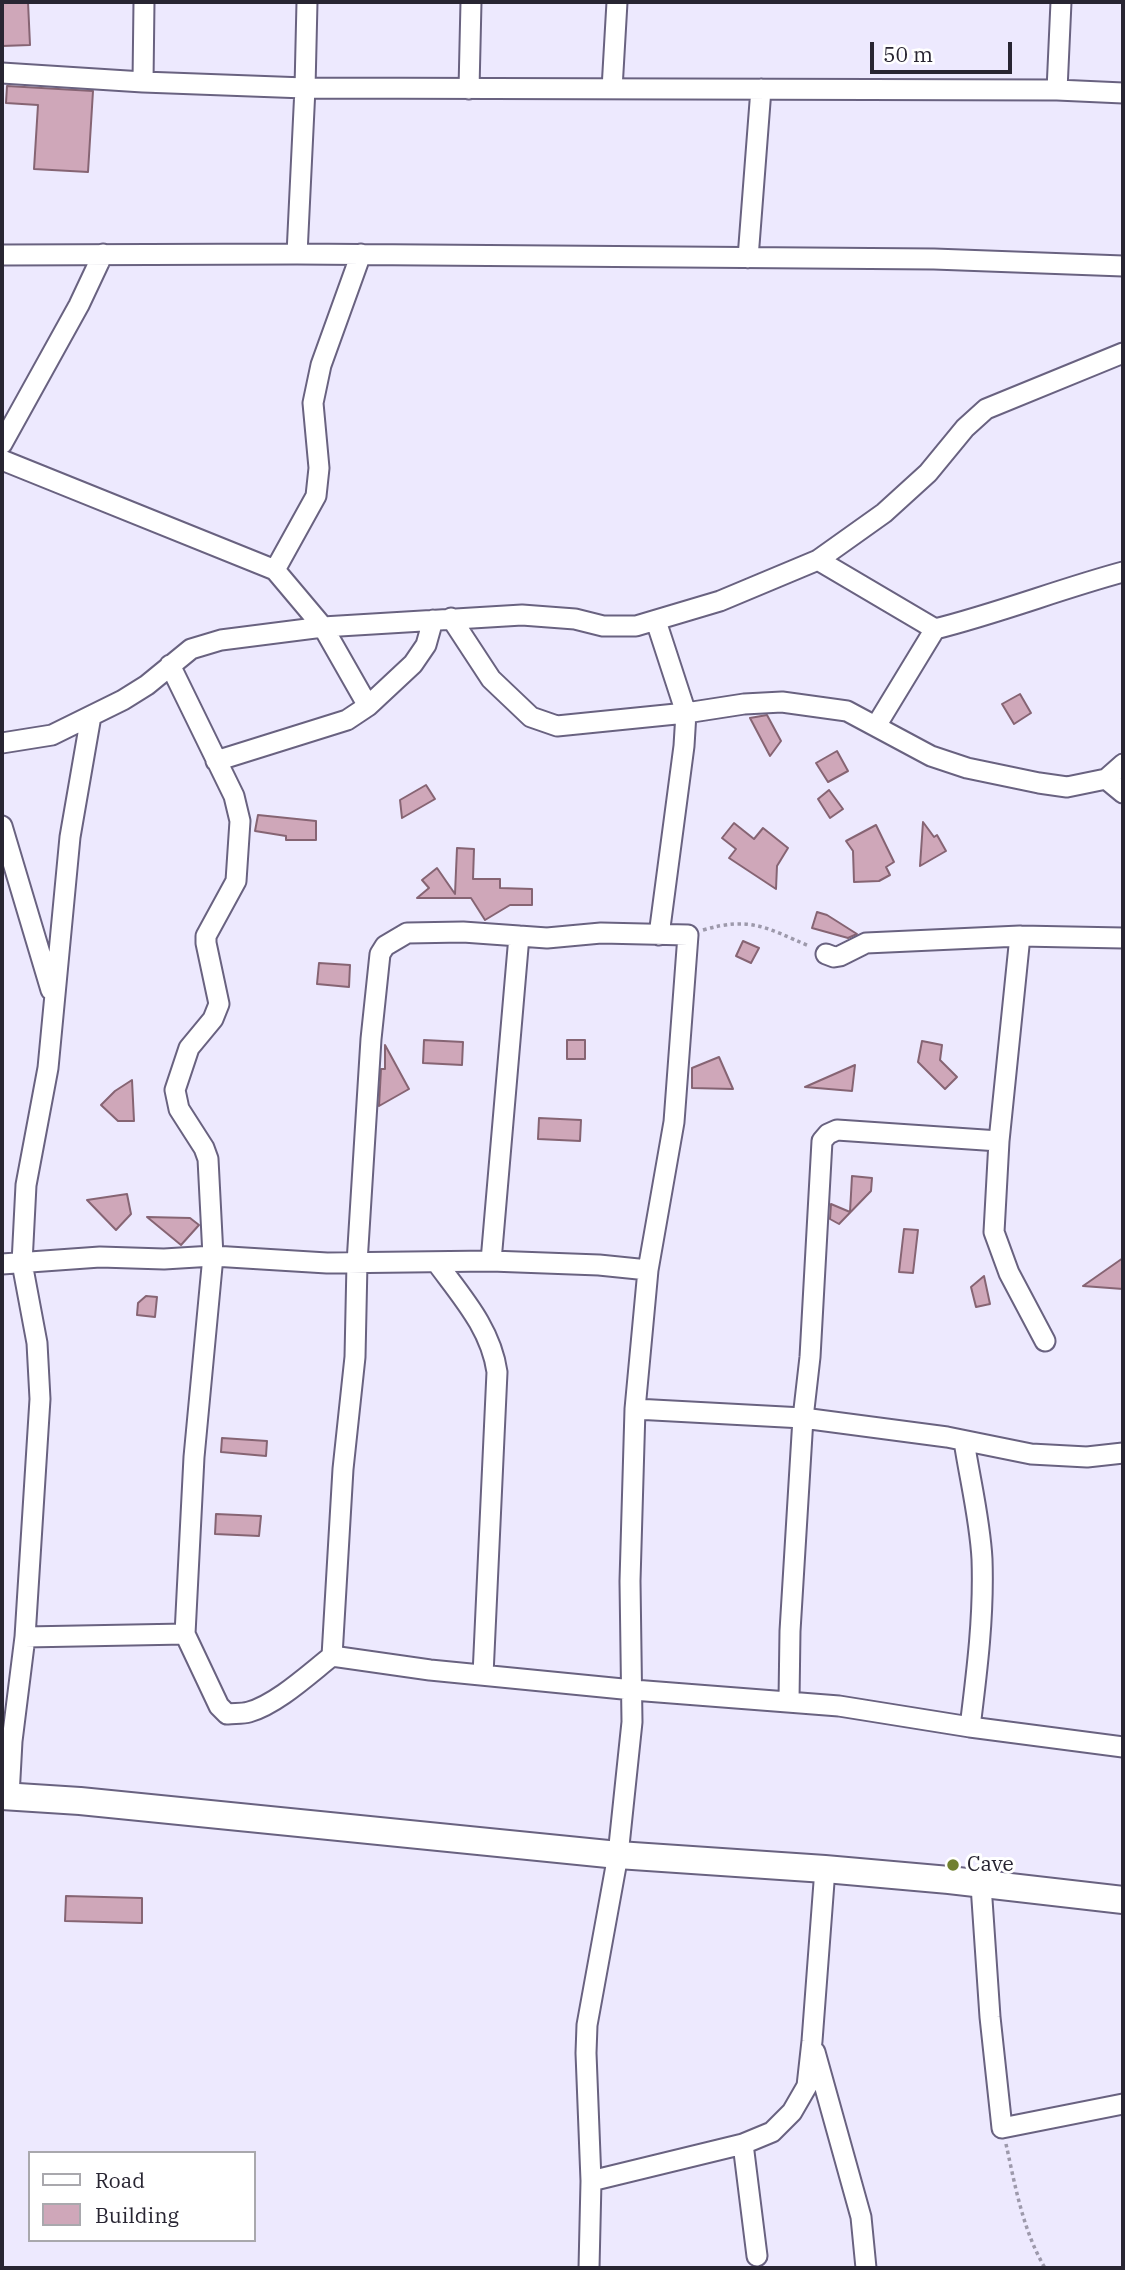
<!DOCTYPE html>
<style>
body{margin:0}
#map{position:relative;width:1125px;height:2270px;overflow:hidden;background:#ede9fe;font-family:"IBM Plex Serif",serif}
canvas{display:block}
.frame{position:absolute;inset:0;border:4px solid #282532;pointer-events:none}
.legend{position:absolute;left:28px;top:2151px;width:228px;height:91px;box-sizing:border-box;background:#fff;border:2px solid #a9a8ad;margin:0;padding:9px 12px;list-style:none;font-size:21px;color:#282532}
.legend li{display:flex;align-items:center;gap:14px;height:35px}
.legend b{width:35px;border:2px solid #a9a8ad}
.scale{position:absolute;left:870px;top:42px;width:142px;height:32px;box-sizing:border-box;border:4px solid #282532;border-top:0;padding-left:9px;font-size:21px;line-height:24px;white-space:nowrap;color:#282532;-webkit-text-stroke:5px #fff;paint-order:stroke}
</style>
<div id="map">
<canvas width="1125" height="2270"></canvas>
<div class="frame"></div>
<ul class="legend">
<li><b style="height:9px;background:#fff"></b>Road</li>
<li><b style="height:19px;background:#cfa7b9"></b>Building</li>
</ul>
<div class="scale">50 m</div>
</div>
<script>
const context = document.querySelector('canvas').getContext('2d');
context.lineJoin = 'round';
function fill(path, color) {
  context.fillStyle = color;
  context.fill(path, 'evenodd');
}
function strokePath(path, color, width, dash) {
  context.strokeStyle = color;
  context.lineWidth = width;
  context.lineCap = dash ? 'butt' : 'round';
  context.setLineDash(dash || []);
  context.stroke(path);
}
function write(font, color, halo, rows, align = 'center') {
  context.font = font + ' "IBM Plex Serif",serif';
  context.lineWidth = 6;
  context.setLineDash([]);
  context.textBaseline = 'middle';
  context.strokeStyle = halo;
  context.fillStyle = color;
  for (const [text, x, y, turn = 0] of rows) {
    context.save();
    context.translate(x, y);
    context.rotate((+turn || 0) * Math.PI / 180);
    context.textAlign = isNaN(turn) ? turn : align;
    if (halo) context.strokeText(text, 0, 0);
    context.fillText(text, 0, 0);
    context.restore();
  }
}
const building = new Path2D(`
 M2 2H28L30 45 2 46Z
 M7 86 93 91 88 172 34 169 38 105 6 103Z
 M1020 694 1031 713 1014 724 1002 704Z
 M767 715 781 741 770 756 750 718Z
 M837 751 848 771 828 782 816 763Z
 M426 785 435 799 402 818 400 800Z
 M829 790 843 809 830 818 818 799Z
 M258 815 316 821V840H286V836L255 831Z
 M923 822 934 837 937 835 946 851 920 866Z
 M734 823 754 839 763 828 788 848 777 866 776 889 729 858 736 849 722 838Z
 M876 825 894 862 886 867 890 875 879 881 854 882 853 851 846 841Z
 M457 848 474 849 473 879H500V888L532 889V905H510L485 920 471 898H417L429 888 422 880 437 868 455 894Z
 M817 912 827 915 857 934 848 938 812 928Z
 M743 941 759 948 751 963 736 956Z
 M319 963 350 965 349 987 317 984Z
 M424 1040 463 1042 462 1065 423 1063Z
 M567 1040H585V1059H567Z
 M922 1041 942 1045 940 1060 957 1077 945 1089 918 1062Z
 M385 1045 409 1089 379 1106 381 1069H385Z
 M719 1057 733 1089 692 1088V1068Z
 M855 1065 852 1091 805 1087Z
 M132 1080 134 1121H118L101 1105 115 1091Z
 M539 1118 581 1120 580 1141 538 1139Z
 M852 1176 872 1178 871 1191 839 1224 830 1219 831 1204 850 1212Z
 M127 1194 131 1214 116 1230 87 1200Z
 M147 1217 190 1218 199 1225 181 1245Z
 M904 1229 918 1230 913 1273 899 1272Z
 M1123 1258V1289L1083 1286Z
 M984 1276 990 1304 976 1307 971 1287Z
 M146 1296 157 1297 155 1317 137 1315 138 1303Z
 M222 1438 267 1441 266 1456 221 1452Z
 M216 1514 261 1516 259 1536 215 1534Z
 M66 1896 142 1898V1923L65 1921Z`);
const path = new Path2D(`
 M703 930C750 916 767 928 809 946
 M1006 2144C1015 2185 1023 2231 1045 2268`);
const street = new Path2D(`
 M2 73 143 82 305 88 1057 90 1123 93
 M143 82 144 2
 M469 89 471 2
 M612 89 617 2
 M1057 90 1061 2
 M297 254 305 88 307 2
 M2 255 297 254 934 259 1123 266
 M748 258 761 89
 M2 444 79 305 103 254
 M2 460 275 570 323 627 368 706
 M818 560 935 629C999 613 1060 589 1123 572
 M275 570 316 496 319 468 313 403 321 365 361 254
 M451 618 491 679 531 717 557 726 686 713 744 704 782 702 847 711 931 756 967 768 1039 783 1067 787 1106 779 1123 764
 M656 621 686 713 684 746 659 935
 M876 726 935 629
 M2 743 52 735 123 700 147 685 191 649 221 640 323 627 522 615 575 619 603 626H636L720 601 818 560 884 513 928 473 965 428 986 409 1123 353
 M216 761 347 720 368 706 413 664 426 645 433 620
 M1106 779 1123 793
 M2 826 51 990
 M1020 936 999 1141 994 1232 1009 1273 1045 1341
 M826 954 834 957 840 956 866 943 1020 936 1123 938
 M491 1261 519 936
 M437 1263C462 1297 491 1329 497 1372L483 1675
 M2 1264 100 1257 164 1259 213 1256 327 1263 491 1261 599 1265 648 1270 635 1409 630 1581 632 1722 618 1855 587 2025 586 2053 591 2181 589 2268
 M635 1409 803 1418 947 1437 1031 1454 1087 1457 1123 1453
 M964 1441C970 1480 980 1520 982 1559 984 1616 977 1671 970 1727
 M185 1634 219 1706 227 1714C234 1713 242 1714 249 1712 277 1704 309 1674 332 1656L343 1469 355 1357 357 1263 371 1039 380 954 385 946 407 933 463 932 547 938 601 933 688 935 674 1122 648 1270
 M25 1637 185 1634 194 1457 213 1256 208 1159 204 1148 179 1109 175 1090 189 1048 213 1019 219 1004 206 943V936L236 881 240 821 234 796 170 665
 M332 1656 430 1670 633 1690 839 1706 970 1727 1123 1747
 M789 1700 790 1631 803 1418 810 1357 822 1141 828 1134 837 1130 999 1141
 M9 1796 12 1741 25 1637 40 1399 37 1343 22 1263 26 1185 48 1068 70 837 91 716
 M981 1885 990 2017 1002 2128 1123 2104
 M815 2052 861 2217 866 2268
 M743 2144 757 2256
 M591 2181 743 2144 772 2132 792 2112 807 2086 812 2041 825 1869`);
const secondary = new Path2D(`
 M2 1796 80 1801 618 1855 825 1869 949 1880 1123 1900`);
const markers = [
 [953,1865,7,"#70802f"]
];
const poiNames = [
 ["Cave",967,1865]
];
fill(building, '#cfa7b9');
strokePath(building, '#866473', 2);
strokePath(street, '#696280', 23);
strokePath(secondary, '#696280', 30);
strokePath(path, '#9d99ab', 3.5, [3.5, 3.5]);
strokePath(street, '#fff', 19);
strokePath(secondary, '#fff', 26);
for (const [x, y, r, color] of markers) {
  const dot = new Path2D();
  dot.arc(x, y, r, 0, 2 * Math.PI);
  context.fillStyle = color;
  context.fill(dot);
  strokePath(dot, '#fff', 2.5);
}
write('21px', '#282532', '#fff', poiNames, 'left');
</script>
